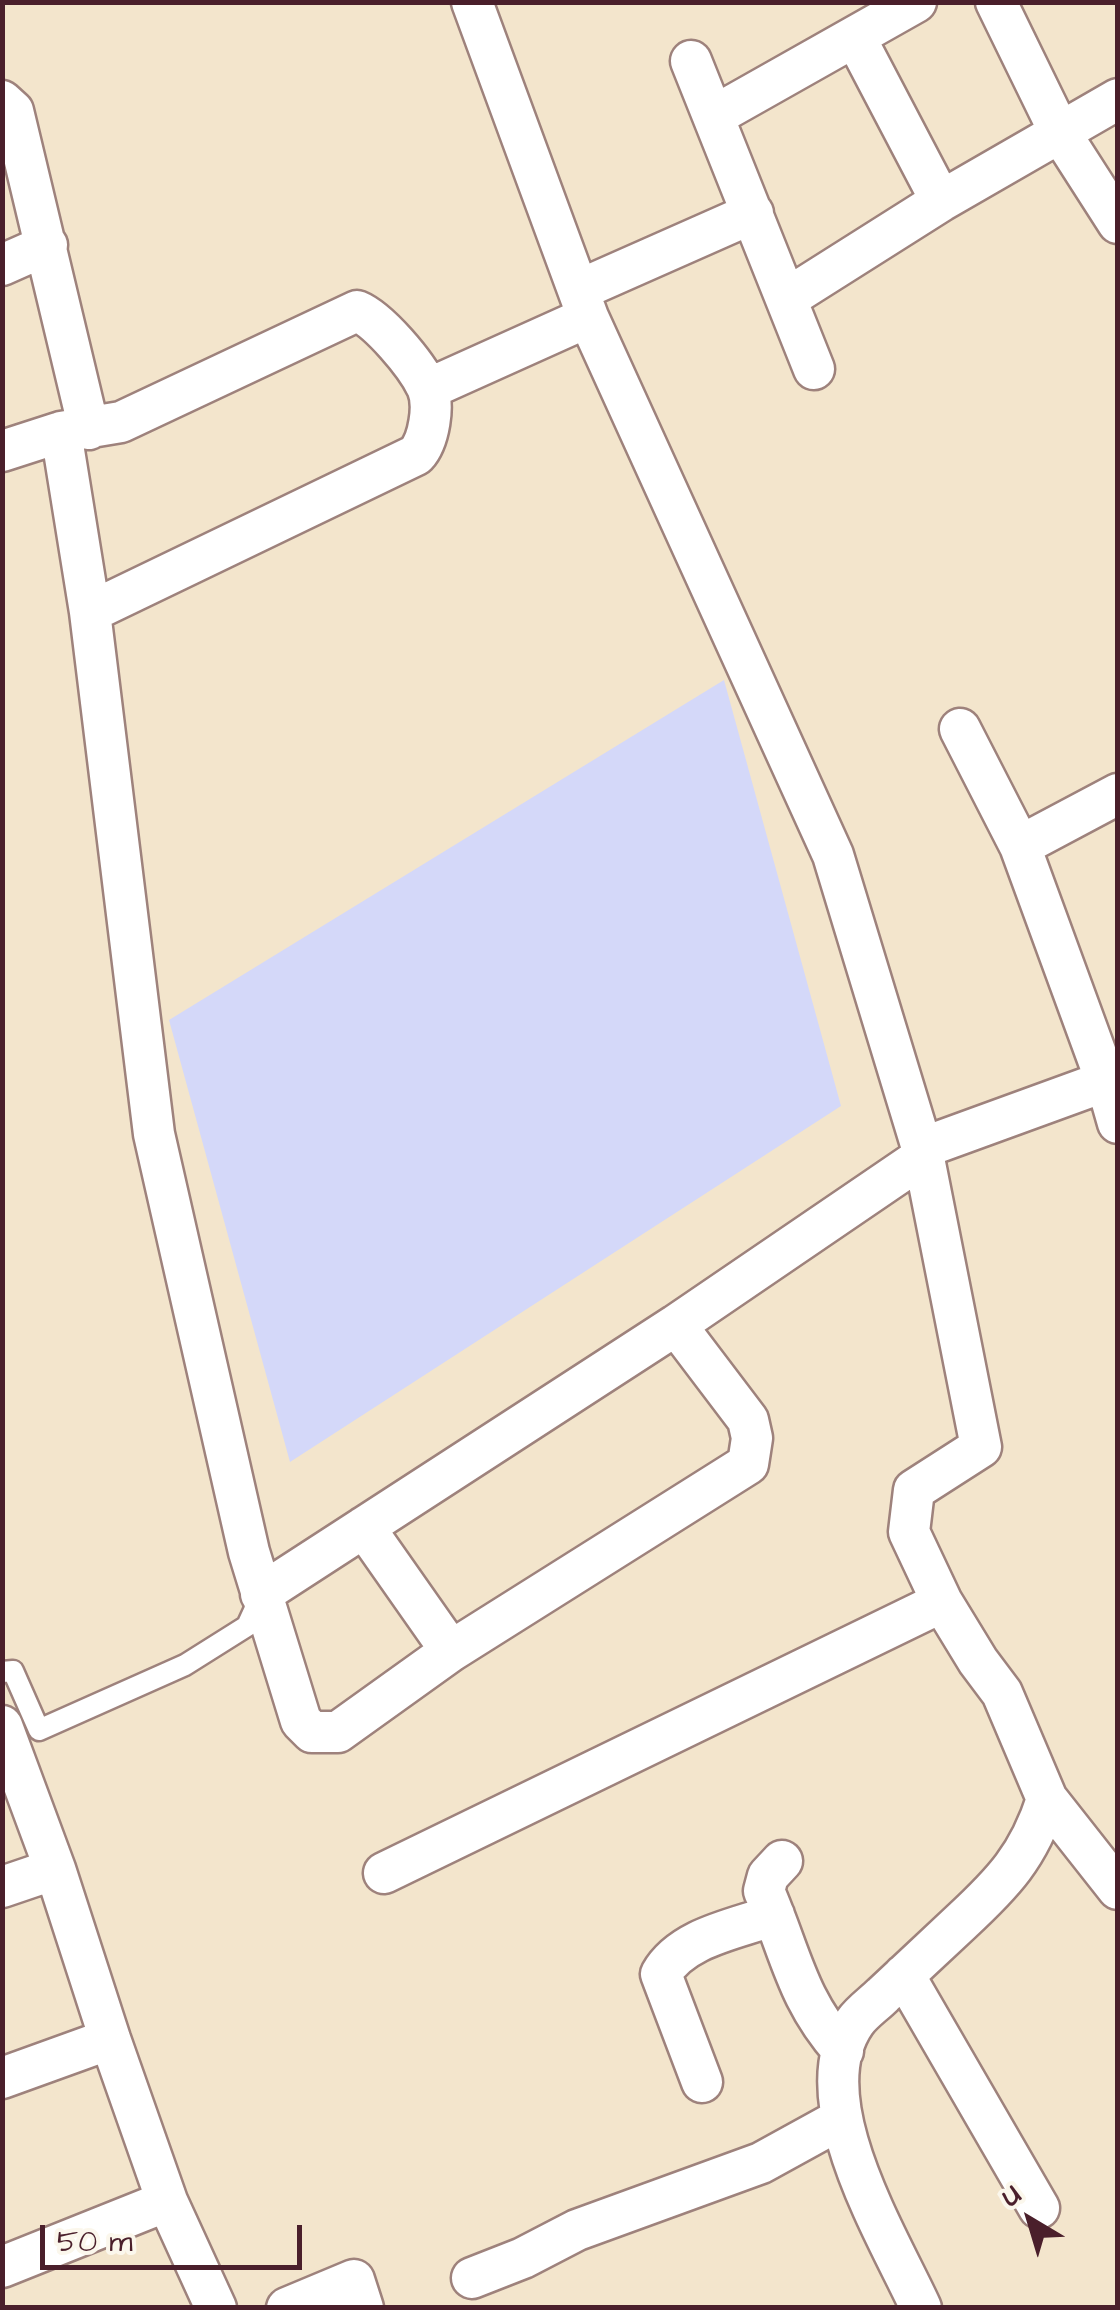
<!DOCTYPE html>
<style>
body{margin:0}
#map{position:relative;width:1120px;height:2310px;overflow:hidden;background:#f3e5cc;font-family:"Architects Daughter",sans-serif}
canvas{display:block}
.frame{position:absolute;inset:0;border:5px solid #4a1f2b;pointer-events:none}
.north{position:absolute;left:980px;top:2170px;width:100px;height:100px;-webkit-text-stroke:8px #fbf7ec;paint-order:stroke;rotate:322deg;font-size:28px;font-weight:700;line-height:40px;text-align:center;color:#4a1f2b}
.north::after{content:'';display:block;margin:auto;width:35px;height:45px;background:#4a1f2b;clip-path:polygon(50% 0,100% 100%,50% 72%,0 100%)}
.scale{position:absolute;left:40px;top:2225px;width:262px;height:45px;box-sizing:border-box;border:5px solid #4a1f2b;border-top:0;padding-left:12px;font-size:30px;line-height:35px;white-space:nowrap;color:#4a1f2b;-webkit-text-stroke:8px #fbf7ec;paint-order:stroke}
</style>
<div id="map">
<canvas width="1120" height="2310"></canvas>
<div class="frame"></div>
<div class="north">U</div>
<div class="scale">50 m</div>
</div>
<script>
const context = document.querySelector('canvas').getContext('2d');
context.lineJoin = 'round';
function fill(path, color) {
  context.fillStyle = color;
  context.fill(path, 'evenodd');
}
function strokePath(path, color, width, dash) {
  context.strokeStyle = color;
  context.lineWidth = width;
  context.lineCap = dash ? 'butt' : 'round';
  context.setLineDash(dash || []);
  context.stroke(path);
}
const built = new Path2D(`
 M724 680 841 1106 290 1462 169 1020Z`);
const service = new Path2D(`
 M2 1672 13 1671 39 1730 185 1665 247 1626 259 1600`);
const minor = new Path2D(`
 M472 2 588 317 833 855 922 1148 981 1447 914 1490 909 1532 942 1602 978 1661 1002 1693 1047 1799C1029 1856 1003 1883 961 1922 935 1946 909 1971 883 1995 874 2004 862 2012 855 2022 802 2098 888 2236 921 2308
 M996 2 1059 131 1118 223
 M855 37 941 201
 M691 61 814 369
 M2 101 13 111 89 429
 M714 116 916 2
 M2 265 47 245
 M579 290 753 213
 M786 299 941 201 1118 99
 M428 389 588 317
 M61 432 90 612 154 1134 249 1552 301 1721 312 1732H338L451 1651 748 1464 752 1438 748 1420 676 1325
 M2 451 61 432 121 422 357 311C379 320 416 364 427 387 435 405 429 441 416 455L90 612
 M960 729 1020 846
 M1118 794 1020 846 1106 1081 1118 1123
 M922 1148 1106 1081
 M364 1527 451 1651
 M261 1594 676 1325 924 1156
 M2 1726 55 1869 110 2039 167 2201 216 2308
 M1047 1799 1118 1889
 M782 1861 768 1876 764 1891C791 1953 796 1998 843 2051
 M384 1873 942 1602
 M2 1887 55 1869
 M904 1975 1039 2208
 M2 2078 110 2039
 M702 2082 661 1974C682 1937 736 1929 774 1915
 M2 2267 167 2201
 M472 2278 523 2258 577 2230 761 2163 841 2119
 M287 2308 354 2280 363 2308`);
fill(built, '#d4d8f9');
strokePath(service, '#9e827c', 25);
strokePath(minor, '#9e827c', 45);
strokePath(service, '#fff', 20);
strokePath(minor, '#fff', 40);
</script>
